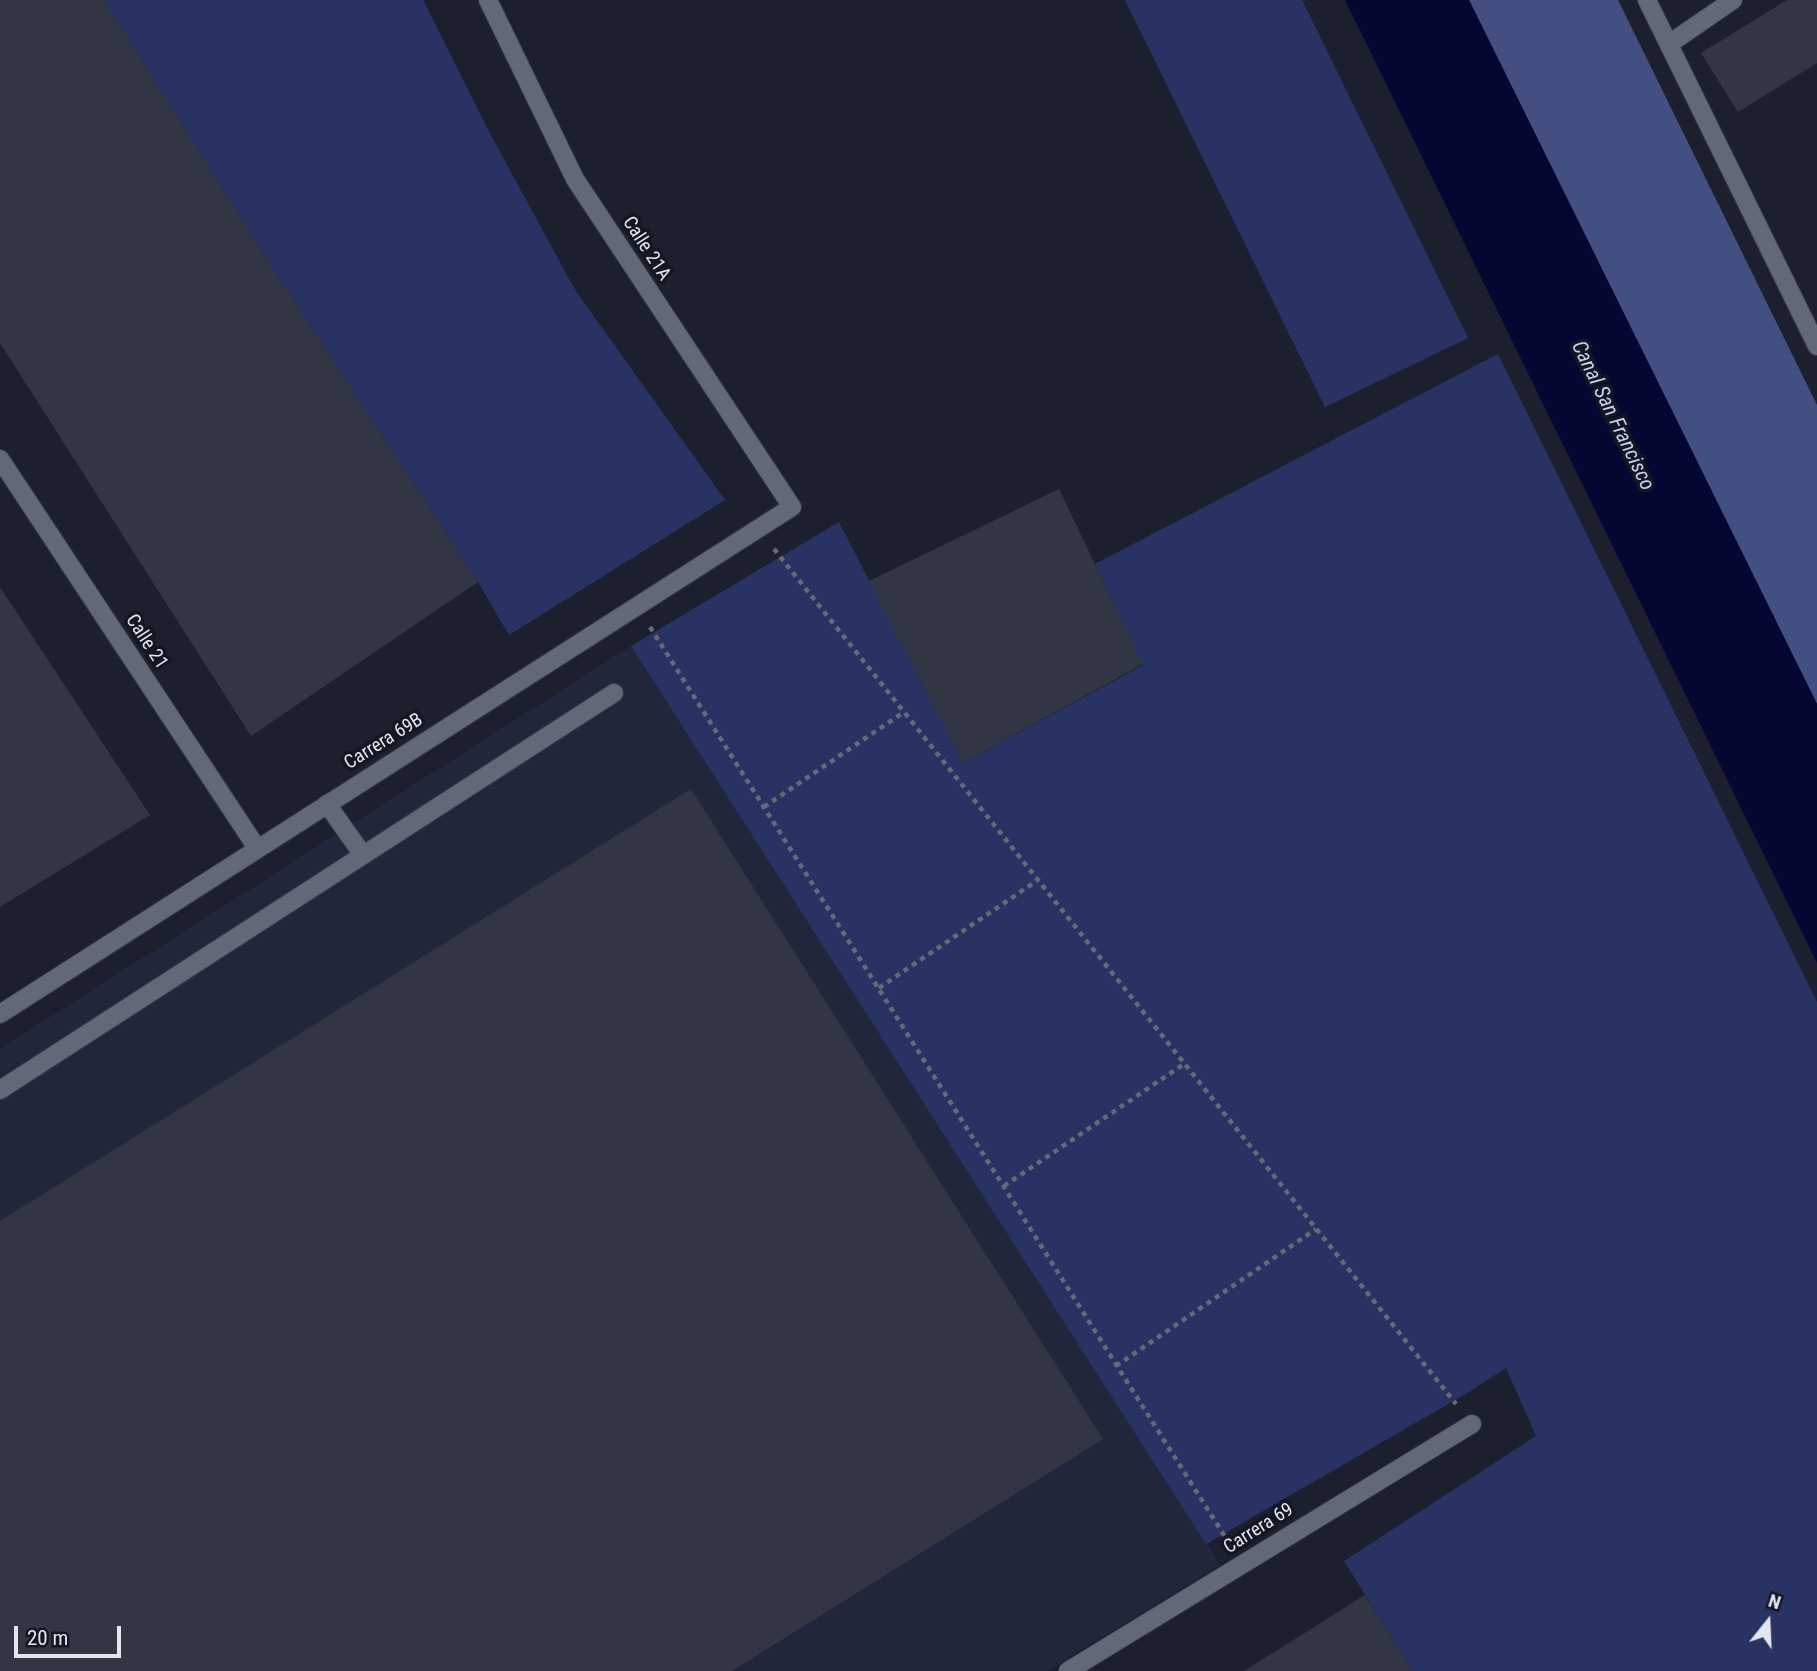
<!DOCTYPE html>
<style>
body{margin:0}
#map{position:relative;width:1817px;height:1671px;overflow:hidden;background:#1c202e;font-family:"Roboto Condensed",sans-serif}
canvas{display:block}
.north{position:absolute;left:1733px;top:1587px;width:70px;height:70px;-webkit-text-stroke:5px #131724;paint-order:stroke;rotate:18deg;font-size:19px;font-weight:700;line-height:28px;text-align:center;color:#e3e6ef}
.north::after{content:'';display:block;margin:auto;width:24px;height:32px;background:#e3e6ef;clip-path:polygon(50% 0,100% 100%,50% 72%,0 100%)}
.scale{position:absolute;left:14px;top:1626px;width:107px;height:32px;box-sizing:border-box;border:4px solid #e3e6ef;border-top:0;padding-left:9px;font-size:21px;line-height:24px;white-space:nowrap;color:#e3e6ef;-webkit-text-stroke:5px #131724;paint-order:stroke}
</style>
<div id="map">
<canvas width="1817" height="1671"></canvas>
<div class="north">N</div>
<div class="scale">20 m</div>
</div>
<script>
const context = document.querySelector('canvas').getContext('2d');
context.lineJoin = 'round';
function fill(path, color) {
  context.fillStyle = color;
  context.fill(path, 'evenodd');
}
function strokePath(path, color, width, dash) {
  context.strokeStyle = color;
  context.lineWidth = width;
  context.lineCap = dash ? 'butt' : 'round';
  context.setLineDash(dash || []);
  context.stroke(path);
}
function write(font, color, halo, rows, align = 'center') {
  context.font = font + ' "Roboto Condensed",sans-serif';
  context.lineWidth = 7;
  context.setLineDash([]);
  context.textBaseline = 'middle';
  context.strokeStyle = halo;
  context.fillStyle = color;
  for (const [text, x, y, turn = 0] of rows) {
    context.save();
    context.translate(x, y);
    context.rotate((+turn || 0) * Math.PI / 180);
    context.textAlign = isNaN(turn) ? turn : align;
    if (halo) context.strokeText(text, 0, 0);
    context.fillText(text, 0, 0);
    context.restore();
  }
}
const built = new Path2D(`
 M631 646 1220 1565 1047 1671H0V1049Z`);
const green = new Path2D(`
 M104 0H423L486 126 575 290 725 500 509 635 478 582 276 273Z
 M1125 0H1302L1468 338 1325 407Z
 M1498 354 1817 1002V1671H1413L1344 1561 1536 1436 1506 1368 1469 1392 1206 1544 631 646 839 522 963 763 1143 665 1095 564Z`);
const forest = new Path2D(`
 M1469 0H1618L1817 405V704Z`);
const water = new Path2D(`
 M1345 0H1469L1817 704V963Z`);
const building = new Path2D(`
 M0 0H104L276 273 478 582 251 736 0 343Z
 M1787 0H1817V63L1738 112 1701 53Z
 M1059 489 1143 664 963 763 869 581Z
 M0 587 150 815 0 907Z
 M691 789 1103 1439 732 1671H0V1221Z
 M1365 1595 1413 1671H1244Z`);
const path = new Path2D(`
 M774 549 1456 1404
 M650 627 1229 1543
 M764 807 904 712
 M879 988 1038 880
 M1004 1186 1184 1064
 M1116 1366 1316 1229`);
const lane = new Path2D(`
 M1647 0 1817 346
 M1669 44 1733 0
 M327 804 363 855
 M0 1090 614 693
 M1068 1671 1472 1424`);
const street = new Path2D(`
 M0 459 257 848
 M0 1014 792 507 575 179 488 0`);
const streetNames = [
 ["Calle 21A",646,249,57],
 ["Calle 21",146,642,57],
 ["Carrera 69B",384,742,-32],
 ["Carrera 69",1259,1529,-32]
];
const waterNames = [
 ["Canal San Francisco",1612,416,64]
];
fill(built, '#21263a');
fill(green, '#293363');
fill(forest, '#434f81');
fill(water, '#060632');
fill(building, '#313544');
strokePath(lane, '#373a46', 20);
strokePath(street, '#373a46', 20);
strokePath(path, '#666a76', 4.5, [5, 5]);
strokePath(lane, '#636878', 18);
strokePath(street, '#636878', 18);
write('19px', '#e3e6ef', '#131724', streetNames);
write('italic 21px', '#c7d1f1', '#131724', waterNames);
</script>
